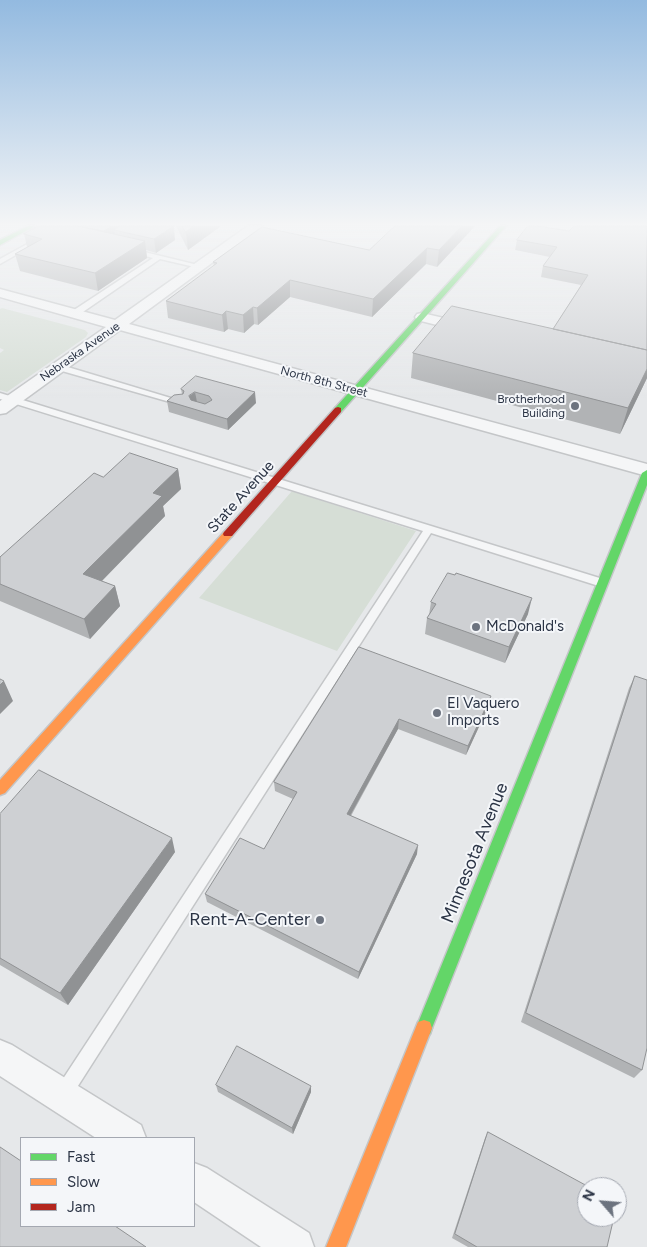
<!DOCTYPE html>
<html>
<head>
<meta charset="utf-8">
<style>
	body { margin:0 }
	#map { position:relative; width:647px; height:1247px; overflow:hidden; background:#e6e8ea; font-family:Figtree,sans-serif }
	canvas { display:block }
	.legend { position:absolute; left:20px; top:1137px; width:175px; height:90px; box-sizing:border-box; background:#f4f6f9; border:1px solid #a4a8b1; margin:0; padding:6px 9px; list-style:none; font-size:15px; color:#2b3445 }
	.legend li { display:flex; align-items:center; gap:10px; height:25px }
	.legend b { width:25px; border:1px solid #a4a8b1 }
	.north { position:absolute; left:577px; top:1177px; width:50px; height:50px; box-sizing:border-box; background:#f4f6f9; border:1px solid #a4a8b1; border-radius:50%; rotate:297deg; font-size:14px; font-weight:700; line-height:20px; text-align:center; color:#2b3445 }
	.north::after { content:''; display:block; margin:auto; width:18px; height:22px; background:#6c737f; clip-path:polygon(50% 0,100% 100%,50% 72%,0 100%) }
</style>
</head>
<body>
<div id="map">
<canvas width="647" height="1247"></canvas>
<ul class="legend">
<li><b style="height:6px;background:#63d668"></b>Fast</li>
<li><b style="height:6px;background:#ff974d"></b>Slow</li>
<li><b style="height:6px;background:#b3261e"></b>Jam</li>
</ul>
<div class="north">N</div>
</div>
<script>
const g = document.querySelector('canvas').getContext('2d');
g.lineJoin = 'round';
function paint(path, color) { g.fillStyle = color; g.fill(path, 'evenodd'); }
function stroke(path, color, width, dash) { g.strokeStyle = color; g.lineWidth = width; g.lineCap = dash ? 'butt' : 'round'; g.setLineDash(dash || []); g.stroke(path); }
function drawText(font, color, halo, rows, align = 'center') {
  g.font = font + ' Figtree,sans-serif'; g.lineWidth = 4; g.setLineDash([]); g.textBaseline = 'middle'; g.strokeStyle = halo; g.fillStyle = color; for (const [text, x, y, turn = 0] of rows) {
    g.save(); g.translate(x, y); g.rotate((+turn || 0) * Math.PI / 180); g.textAlign = isNaN(turn) ? turn : align; if (halo) g.strokeText(text, 0, 0); g.fillText(text, 0, 0); g.restore();
  }
}
paint(new Path2D(`
	M2 308 85 330 88 333 86 337 7 392 0 390V353L4 350 0 348V309Z
	M292 491 416 531 337 651 199 598Z`), '#d6ded6');
const lane = new Path2D(`
	M40 237 43 239 42 240 0 264V259Z
	M132 249 202 266 199 268 160 259 77 316H71V312L153 258 130 252 129 251Z
	M55 365H61L184 402 183 404H177L55 369Z
	M0 393 606 580 607 583 602 587 431 533 69 1100 63 1103 57 1100 54 1094 57 1088 423 531 0 399Z`);
const street = new Path2D(`
	M248 226H262L129 324 647 464V476L120 330 6 413 0 414V401L106 327 0 297V289L115 320Z
	M422 313 474 325 477 328 474 331 469 333 417 320 415 317 417 314Z
	M0 1040 12 1045 141 1125 146 1138H96L0 1076Z
	M194 1163 207 1168 309 1233 314 1247H261L194 1202Z`);
const fast = new Path2D(`
	M28 226H35L0 245V240Z
	M500 226H506L341 412H335V408Z
	M647 470V485L432 1028 430 1034 424 1036 418 1034 416 1028 642 473Z`);
const slow = new Path2D(`
	M228 531 232 532 233 534 232 536 5 793 0 795V780L224 532Z
	M424 1020 430 1022 432 1028 346 1247H326L418 1022Z`);
const jam = new Path2D(`
	M338 407 341 408V412L232 536H224L223 534 224 532 335 408Z`);
stroke(lane, '#c4c6c8', 3);
stroke(street, '#c4c6c8', 3);
stroke(fast, '#c4c6c8', 3);
stroke(slow, '#c4c6c8', 3);
stroke(jam, '#c4c6c8', 3);
paint(lane, '#f5f6f7');
paint(street, '#f5f6f7');
paint(fast, '#63d668');
paint(slow, '#ff974d');
paint(jam, '#b3261e');
paint(new Path2D(`
	M120 226 175 240 156 253 146 250 147 258 98 291 20 271 15 254 27 247 24 234Z
	M176 226H221L188 250Z
	M395 226H475L437 267 426 264 372 317 290 297 258 325 254 324 244 333 228 329 224 332 168 318 166 301 214 266 213 262 369 250Z
	M647 226V378L620 434 411 378 413 353 553 329 581 285 541 277 543 266 550 257 515 250 517 240 569 231Z
	M181 389 256 403 228 430 169 412 167 401 182 394Z
	M178 469 181 489 163 506 165 516 102 581 115 586 120 606 90 639 0 601V557L103 477Z
	M431 602 528 614 505 663 425 634 427 618 429 615Z
	M359 647 489 705 466 755 398 729 351 816 417 854 358 979 207 902 205 894 264 849 293 799 275 791 274 782Z
	M635 676 642 1070 634 1078 521 1022 629 688Z
	M0 814 175 852 68 1005 0 965Z
	M216 1085 311 1092 293 1134 218 1092Z
	M488 1132 607 1247H468L452 1238 485 1138Z`), '#b1b3b5');
paint(new Path2D(`
	M112 226H120L114 230 115 234 106 240 104 231Z
	M174 226 175 240 156 253 154 239Z
	M194 226H221L188 250 186 232Z
	M462 226H475L437 267 439 250Z
	M145 241 147 258 98 291 95 273Z
	M427 248 426 264 372 317 373 299Z
	M290 280V297L258 325 257 308Z
	M253 307 254 324 244 333 243 315Z
	M226 311 228 329 224 332 222 315Z
	M647 369V378L620 434 628 408Z
	M195 392 197 402 190 407 189 396Z
	M255 392 256 403 228 430 227 419Z
	M178 469 181 489 163 506 165 516 89 594 83 574 153 493Z
	M115 586 120 606 90 639 84 619Z
	M532 598 528 614 505 663 509 647Z
	M4 681 13 701 0 714V685Z
	M491 696 489 705 466 755 468 746Z
	M399 719 398 729 346 823 347 814Z
	M172 838 175 852 68 1005 60 993Z
	M418 845 417 854 358 979 359 972Z
	M311 1086V1092L293 1134 292 1128Z`), '#909294');
const building = new Path2D(`
	M39 226H78L145 241 95 273 15 254 42 239 24 234Z
	M79 226H112L104 231Z
	M120 226H174L154 239 114 230Z
	M182 226H194L186 232Z
	M395 226H462L439 250 427 248 373 299 290 280 257 308 253 307 243 315 226 311 222 315 166 301 217 263 213 262 262 227 369 250Z
	M528 226H538L569 231 574 226H647V350L553 329 588 275 543 266 557 247 517 240Z
	M452 306 647 350V369L628 408 413 353Z
	M196 376 255 392 227 419 167 401 174 395 183 394 184 391 181 389ZM195 392 209 396 212 400 205 404 191 400 189 396Z
	M130 453 178 469 153 493 162 496 83 574 115 586 84 619 0 584V557L94 473 103 477Z
	M448 573 455 575 456 573 532 598 509 647 427 618 436 604 431 602Z
	M359 647 491 696 468 746 399 719 347 814 418 845 359 972 205 894 240 838 264 849 297 792 274 782Z
	M635 676 647 680V1048L642 1070 526 1013Z
	M0 679 4 681 0 685Z
	M39 770 172 838 60 993 0 958V814Z
	M237 1046 311 1086 292 1128 216 1085Z
	M488 1132 589 1187H587V1217H614L607 1247H477L455 1234Z
	M0 1147 21 1161V1226H115L146 1247H0Z`);
paint(building, '#ced0d3');
stroke(building, '#909294', 1);
const sky = g.createLinearGradient(0, 0, 0, 400);
sky.addColorStop(0, '#93bae0');
sky.addColorStop(0.56, '#f4f5f6');
sky.addColorStop(1, '#f4f5f600');
g.fillStyle = sky;
g.fillRect(0, 0, 647, 400);
for (const [x, y, r, color] of [
	[575,406,5,"#6c737f"],
	[476,627,5,"#6c737f"],
	[437,713,5,"#6c737f"],
	[320,920,5,"#6c737f"]
]) { const dot = new Path2D(); dot.arc(x, y, r, 0, 2 * Math.PI); g.fillStyle = color; g.fill(dot); stroke(dot, '#f4f6f9', 2); }
drawText('12px', '#2b3445', '#f4f6f9', [
	["Nebraska Avenue",80,352,-35],
	["North 8th Street",324,382,15]
]);
drawText('12px', '#2b3445', '#f4f6f9', [
	["Brotherhood",565,399],
	["Building",565,413]
], 'right');
drawText('15px', '#2b3445', '#f4f6f9', [
	["State Avenue",241,497,-48]
]);
drawText('15px', '#2b3445', '#f4f6f9', [
	["McDonald's",486,627],
	["El Vaquero",447,704],
	["Imports",447,721]
], 'left');
drawText('18px', '#2b3445', '#f4f6f9', [
	["Minnesota Avenue",475,853,-68]
]);
drawText('18px', '#2b3445', '#f4f6f9', [
	["Rent-A-Center",310,920]
], 'right');
</script>
</body>
</html>
